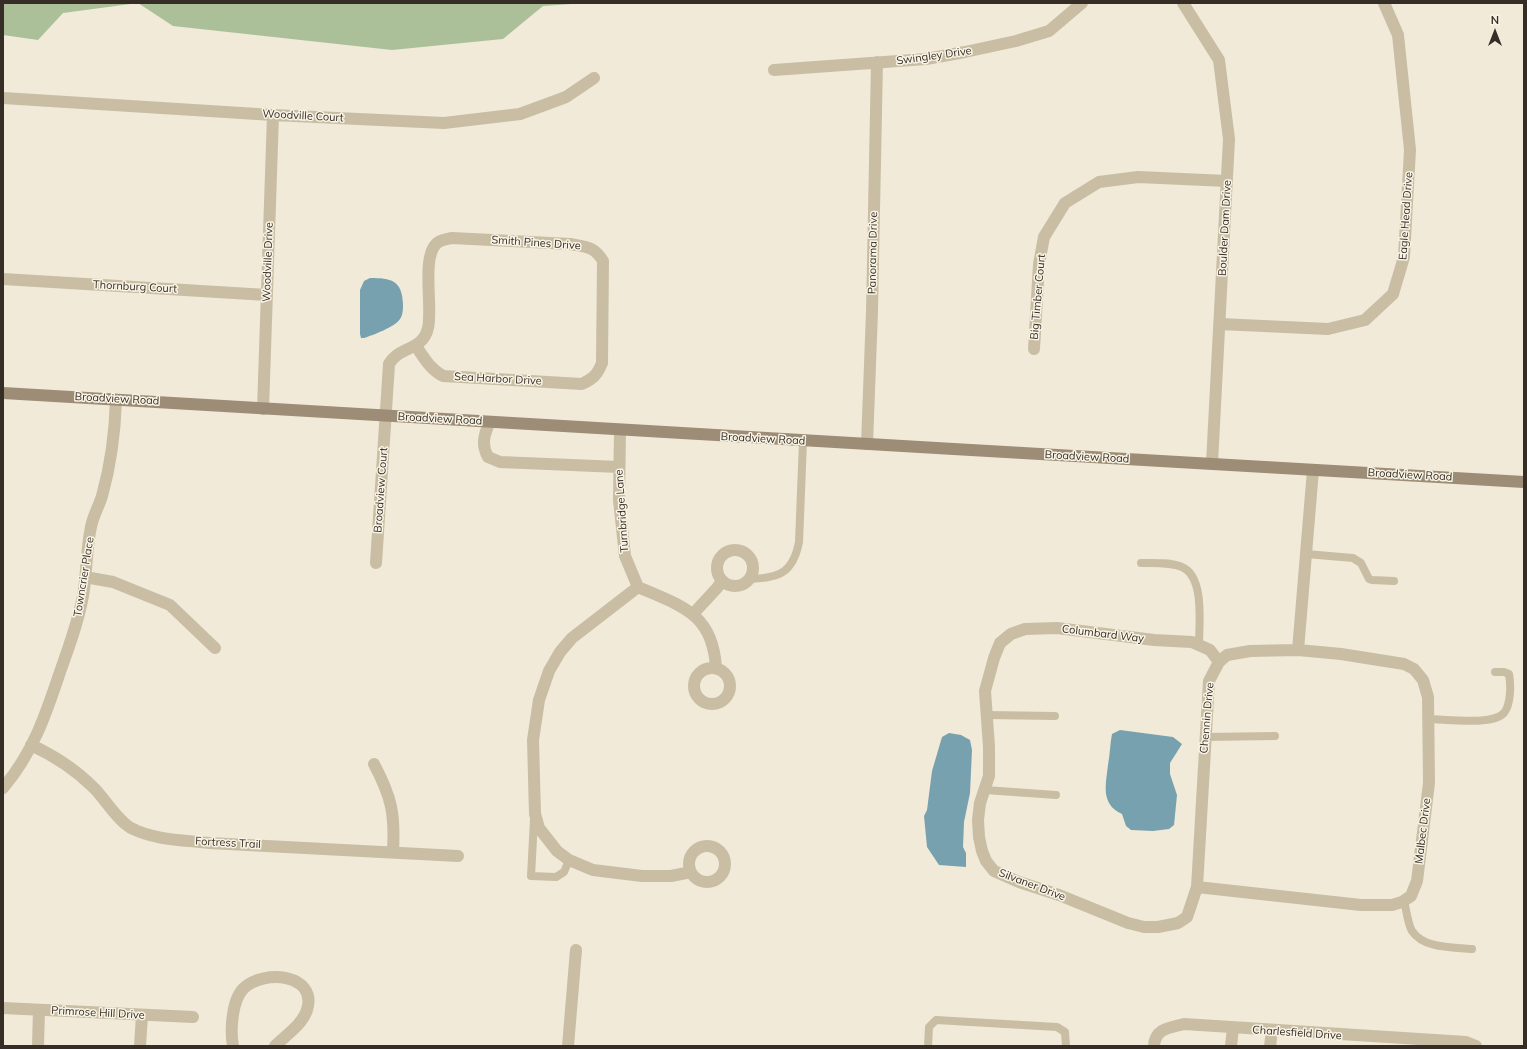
<!DOCTYPE html>
<html>
<head>
<meta charset="utf-8">
<style>
	body { margin:0 }
	#map { position:relative; width:1527px; height:1049px; overflow:hidden; background:#f1ead8; font-family:Mulish,sans-serif }
	canvas { display:block }
	.frame { position:absolute; inset:0; border:4px solid #352d26; pointer-events:none }
	.north { position:absolute; left:1475px; top:12px; width:40px; height:40px; -webkit-text-stroke:3px #f9f4e5; paint-order:stroke; rotate:0deg; font-size:11px; font-weight:700; line-height:16px; text-align:center; color:#352d26 }
	.north::after { content:''; display:block; margin:auto; width:14px; height:18px; background:#352d26; clip-path:polygon(50% 0,100% 100%,50% 72%,0 100%) }
</style>
</head>
<body>
<div id="map">
<canvas width="1527" height="1049"></canvas>
<div class="frame"></div>
<div class="north">N</div>
</div>
<script>
const g = document.querySelector('canvas').getContext('2d');
g.lineJoin = 'round';
function paint(path, color) { g.fillStyle = color; g.fill(path, 'evenodd'); }
function stroke(path, color, width, dash) { g.strokeStyle = color; g.lineWidth = width; g.lineCap = dash ? 'butt' : 'round'; g.setLineDash(dash || []); g.stroke(path); }
function drawText(font, color, halo, rows, align = 'center') {
  g.font = font + ' Mulish,sans-serif'; g.lineWidth = 3; g.setLineDash([]); g.textBaseline = 'middle'; g.strokeStyle = halo; g.fillStyle = color; for (const [text, x, y, turn = 0] of rows) {
    g.save(); g.translate(x, y); g.rotate((+turn || 0) * Math.PI / 180); g.textAlign = isNaN(turn) ? turn : align; if (halo) g.strokeText(text, 0, 0); g.fillText(text, 0, 0); g.restore();
  }
}
paint(new Path2D(`
	M3 3H586L543 6 503 39 392 50 173 26 138 3 63 13 38 40 3 35Z`), '#abc099');
paint(new Path2D(`
	M370 278C391 278 402 280 403 304 403 309 403 315 400 319 395 327 373 335 364 338H361L360 334V290L364 281Z
	M1120 730 1173 737 1182 744 1170 763V774L1177 795 1174 825 1169 829 1153 831 1131 830 1126 826 1122 814C1100 804 1106 784 1108 765 1110 754 1110 744 1112 734Z
	M949 733 961 735 970 740 972 750 970 793 964 822 963 847 966 853V867L939 865 927 847 924 816 927 810 932 771 942 737Z`), '#77a1ae');
stroke(new Path2D(`
	M1306 554 1353 558 1361 563 1369 579 1372 580 1394 581
	M1141 563C1154 563 1170 562 1182 567 1205 577 1199 624 1199 645
	M750 579C779 578 793 573 799 542L803 441
	M987 715 1055 716
	M1428 719C1445 719 1492 726 1504 713 1511 704 1511 685 1509 674L1504 672H1495
	M1205 737 1275 736
	M985 790 1056 795
	M534 820 531 876 556 877 564 872 569 860
	M1404 901C1406 908 1408 925 1412 931 1424 949 1453 947 1472 949
	M928 1046 929 1027 936 1020 1057 1027 1065 1032 1066 1046`), '#c9bda4', 8);
stroke(new Path2D(`
	M1183 3 1219 60 1229 139 1212 463
	M774 70 926 59 965 52 1016 41 1049 31 1082 3
	M3 98 273 115 444 123 520 114 566 97 594 78
	M3 279 267 295
	M1220 324 1328 329 1365 320 1393 294 1404 257 1410 150 1398 35 1384 3
	M1034 349 1039 264 1044 237 1065 203 1099 182 1138 177 1227 181
	M263 409 273 115
	M490 422C484 434 481 445 488 457L500 462 619 467
	M620 430 619 500 625 556 638 587C681 606 713 613 716 668
	M867 444 872 311 877 62
	M717 568a18 18 0 1 1 36 0a18 18 0 1 1-36 0Z
	M376 563 389 364C399 346 423 351 428 328 433 307 421 257 437 243 441 240 447 239 452 238L570 244C586 247 594 246 603 261L602 363C597 375 594 378 582 384L443 376C430 369 424 358 416 346
	M85 577 113 582 170 605 215 648
	M638 587 572 638 560 652 549 671 539 700 533 740 535 814 539 828 557 851 569 860 593 870 642 876H671L691 872
	M693 614 717 588 722 581
	M1298 650 1313 470
	M694 686a18 18 0 1 1 36 0a18 18 0 1 1-36 0Z
	M31 745C55 756 75 769 94 788 105 799 117 820 131 828 154 840 183 840 209 843L458 856
	M374 764C392 798 395 814 393 852
	M3 788C33 753 46 714 60 672 69 647 78 622 83 596 87 573 86 550 91 527 93 516 99 506 102 496 111 464 115 432 116 400
	M689 864a18 18 0 1 1 36 0a18 18 0 1 1-36 0Z
	M1197 887 1361 905H1392L1402 902 1411 896 1417 881 1429 783 1428 697 1423 680 1414 669 1404 664 1341 654 1298 650 1250 651 1227 655 1219 662 1209 681 1197 887 1187 917 1178 923 1158 927H1144L1128 923 1059 895 1019 882 994 871 986 861 982 851 979 837 978 820 980 803 989 776V747L985 691 994 658 1000 643 1011 634 1025 629 1057 628 1154 640 1192 642 1210 650 1219 662
	M3 1008 193 1017
	M38 1046 39 1010
	M140 1046 142 1015
	M233 1046C230 1030 232 999 244 988 264 969 318 974 307 1010 302 1025 286 1035 275 1046
	M568 1046 576 950
	M1154 1046C1155 1028 1170 1028 1184 1024L1466 1042 1476 1046
	M1231 1046 1233 1028
	M1270 1046 1272 1031`), '#c9bda4', 12);
stroke(new Path2D(`
	M3 393C510 425 1017 452 1524 482`), '#9d8c76', 12);
drawText('11px', '#352d26', '#f9f4e5', [
	["Swingley Drive",934,56,-8],
	["Woodville Court",303,116,3],
	["Eagle Head Drive",1406,216,-86],
	["Boulder Dam Drive",1225,228,-87],
	["Smith Pines Drive",536,243,4],
	["Panorama Drive",873,253,-89],
	["Woodville Drive",268,262,-88],
	["Thornburg Court",135,287,3],
	["Big Timber Court",1038,297,-85],
	["Sea Harbor Drive",498,379,3],
	["Broadview Road",117,399,3],
	["Broadview Road",440,419,3],
	["Broadview Road",763,439,3],
	["Broadview Road",1087,457,3],
	["Broadview Road",1410,475,3],
	["Broadview Court",381,490,-86],
	["Turnbridge Lane",622,511,-94],
	["Towncrier Place",84,577,-81],
	["Columbard Way",1103,634,7],
	["Chennin Drive",1207,718,-85],
	["Malbec Drive",1423,831,-83],
	["Fortress Trail",228,843,3],
	["Silvaner Drive",1032,885,21],
	["Primrose Hill Drive",98,1013,3],
	["Charlesfield Drive",1297,1033,4]
]);
</script>
</body>
</html>
